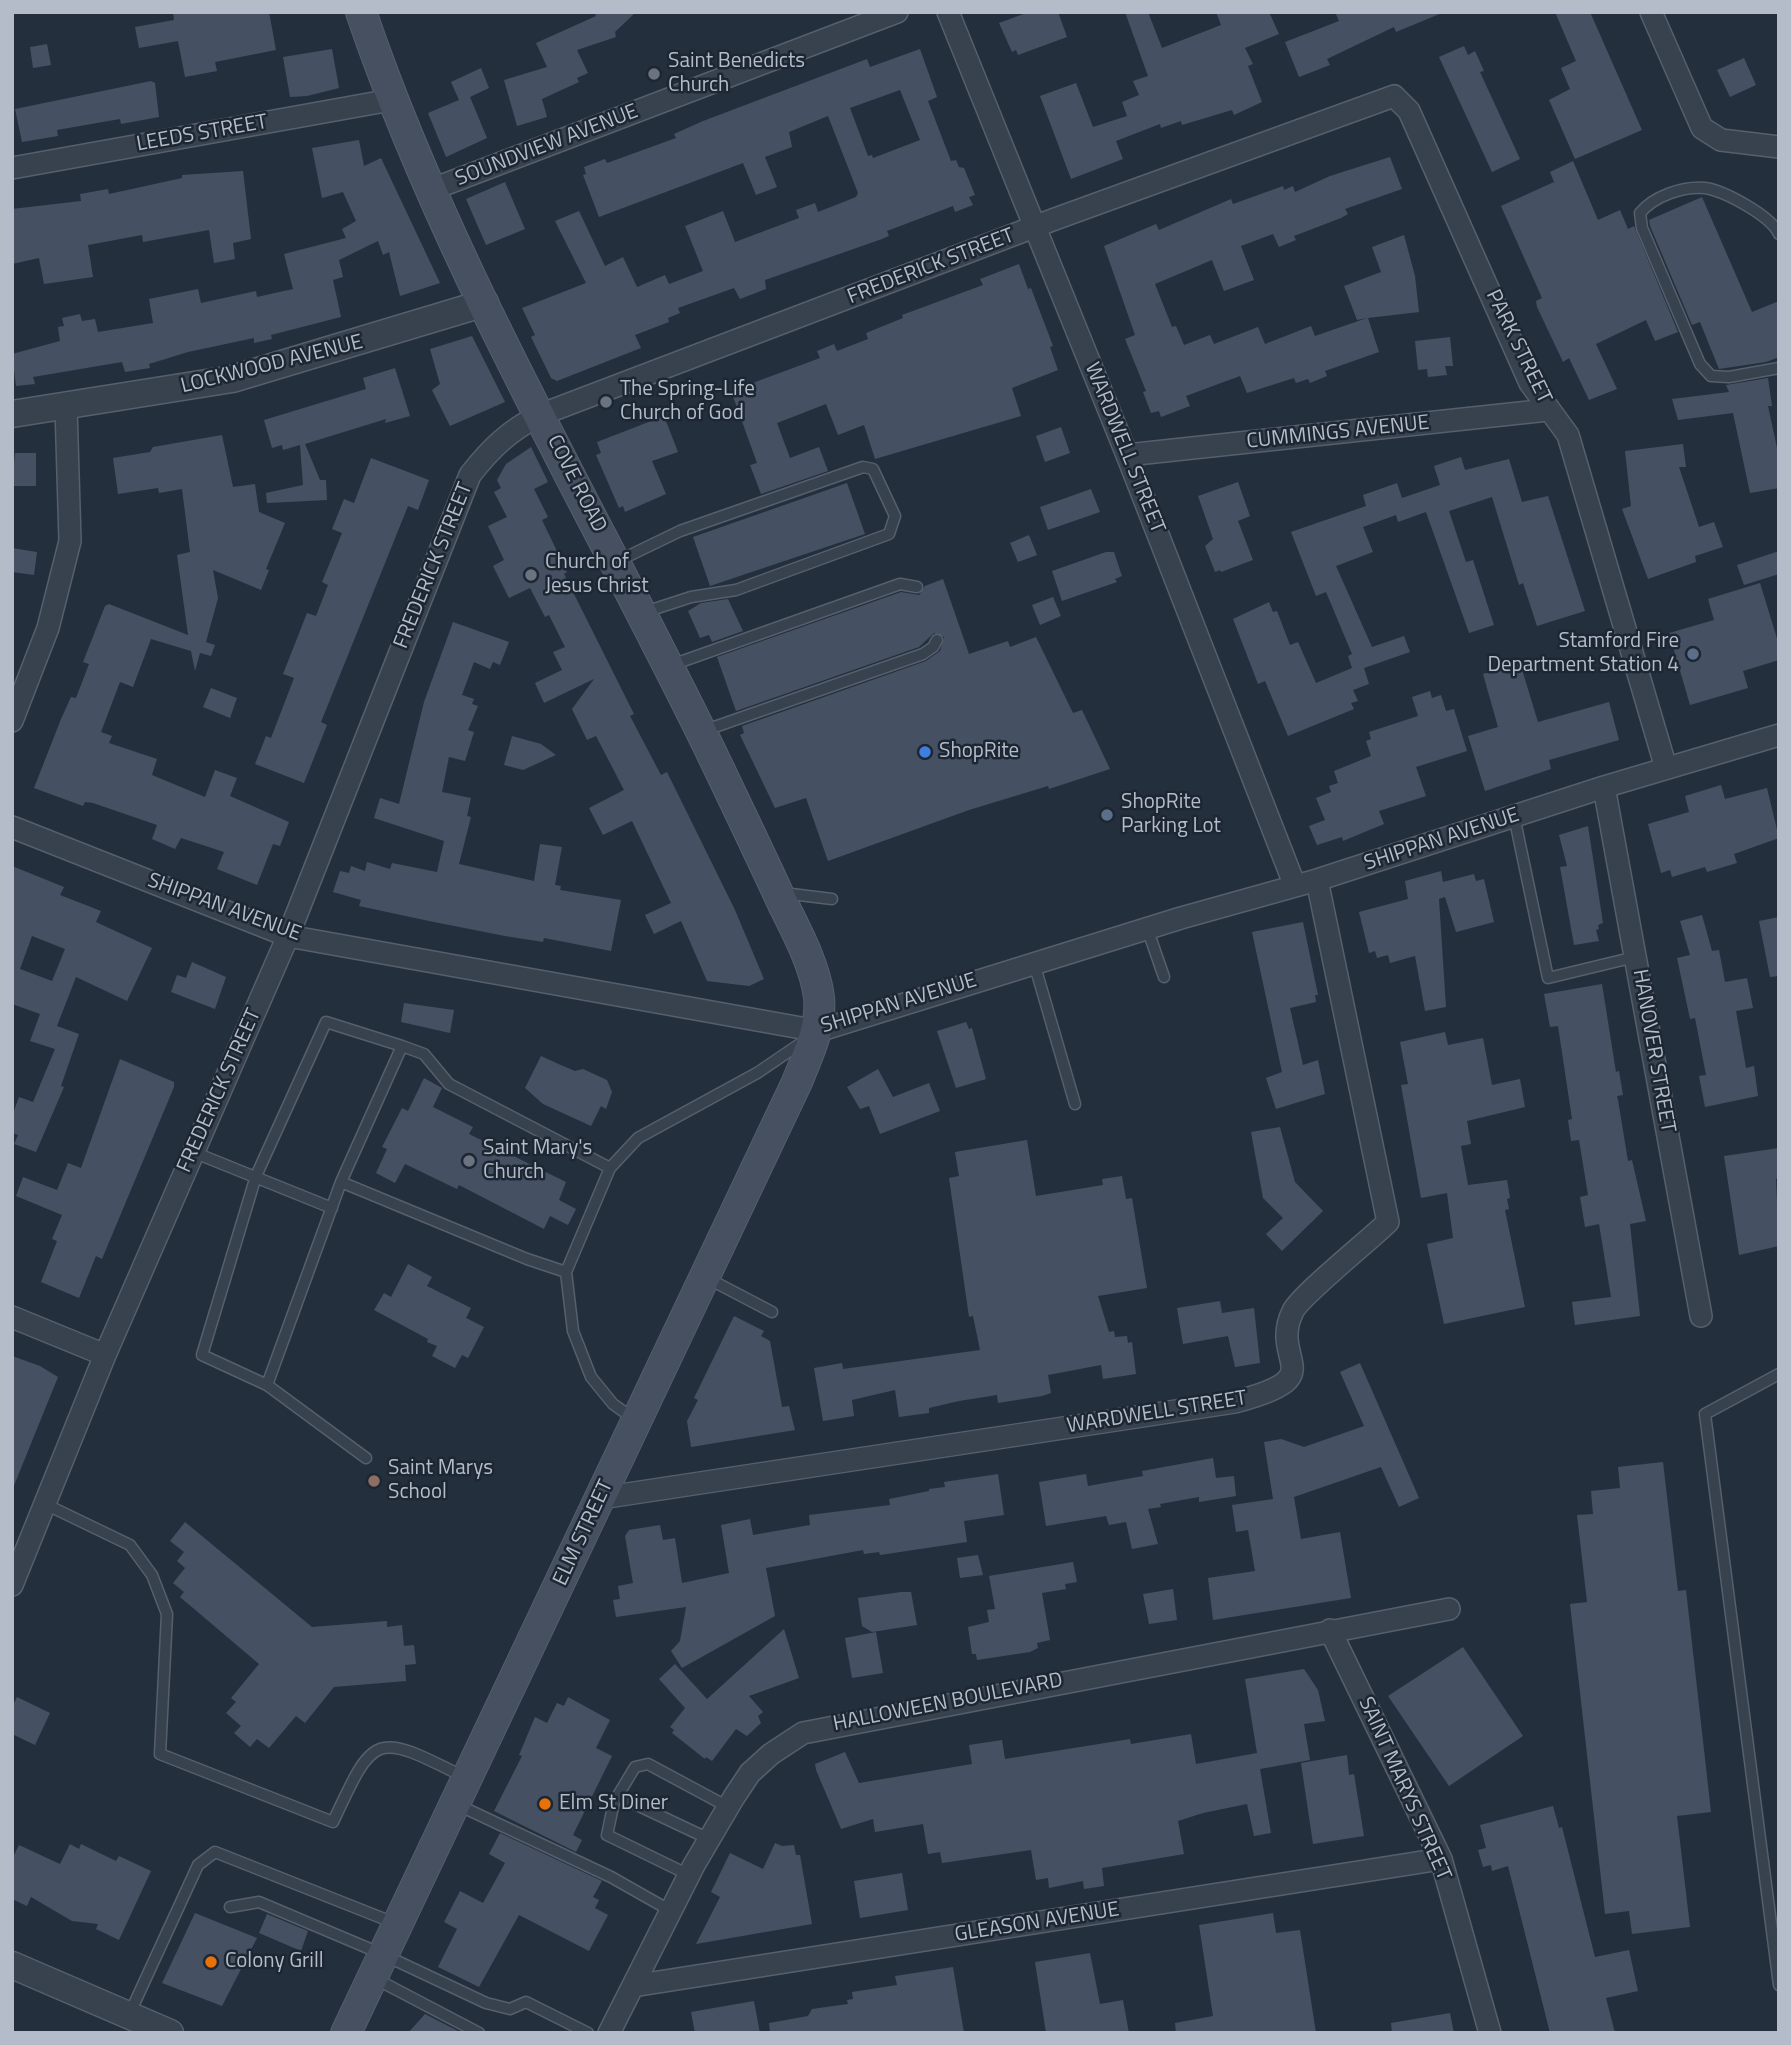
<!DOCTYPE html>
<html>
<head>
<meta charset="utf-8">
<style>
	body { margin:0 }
	#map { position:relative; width:1791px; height:2045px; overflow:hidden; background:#242f3e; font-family:"Titillium Web",sans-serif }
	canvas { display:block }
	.frame { position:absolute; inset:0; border:14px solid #b4bcc9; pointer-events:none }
</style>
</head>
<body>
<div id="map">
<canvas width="1791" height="2045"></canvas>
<div class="frame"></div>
</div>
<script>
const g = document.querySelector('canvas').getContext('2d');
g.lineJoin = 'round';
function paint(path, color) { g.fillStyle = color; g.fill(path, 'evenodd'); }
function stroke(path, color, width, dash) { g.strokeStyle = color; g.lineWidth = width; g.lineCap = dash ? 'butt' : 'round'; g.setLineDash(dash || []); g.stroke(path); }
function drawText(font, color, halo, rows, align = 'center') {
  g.font = font + ' "Titillium Web",sans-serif'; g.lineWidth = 5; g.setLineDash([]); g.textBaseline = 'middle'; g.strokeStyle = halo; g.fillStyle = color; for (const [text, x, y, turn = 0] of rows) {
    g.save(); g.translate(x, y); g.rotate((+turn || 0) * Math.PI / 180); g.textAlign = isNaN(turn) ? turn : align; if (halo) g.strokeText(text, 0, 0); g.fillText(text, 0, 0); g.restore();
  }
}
paint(new Path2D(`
	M173 12H269L276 50 215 62 217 71 185 77 178 41 139 48 135 27 174 20Z
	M594 12H636L615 32 616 37 577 50 588 73 577 78 579 82 542 99 547 117 517 126 504 80 547 67 536 43 596 16Z
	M1029 12H1058L1067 37 1018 55 1016 50 1012 52 999 23Z
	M1125 12H1148L1162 48 1221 25 1216 12H1269L1279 34 1245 48 1253 64 1248 66 1262 102 1234 115 1232 110 1182 125 1181 121 1161 128 1160 124 1116 141 1123 159 1071 179 1040 96 1076 83 1093 127 1127 116 1122 102 1139 95 1133 81 1148 76Z
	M1335 12H1442V13L1396 32 1394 27 1327 59 1330 65 1299 77 1285 42 1339 21Z
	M1555 12H1590L1642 130 1575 159 1549 100 1570 89 1561 68 1576 61Z
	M47 44 51 65 33 68 30 47Z
	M1464 46 1468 55 1475 51 1484 71 1480 72 1520 159 1492 172 1439 57Z
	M332 49 339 88 307 96 290 97 283 57Z
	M920 49 937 97 928 101 951 161 956 160 959 167 964 168 975 195 969 197 973 205 955 212 953 206 887 231 889 236 882 239 765 280 766 289 740 299 734 288 678 308 680 313 668 318 669 322 635 335 641 348 557 381 551 378 531 337 535 335 522 308 586 283 555 221 579 211 605 266 623 257 637 287 665 275 669 284 703 271 685 226 723 211 735 242 799 218 796 210 815 203 818 212 856 197 858 193 828 116 789 132 792 147 765 157 777 187 756 195 743 163 599 217 583 175 586 174 584 167 605 159 607 163 676 138 674 134 703 121 867 59 870 67ZM900 90 920 140 873 158 872 155 868 156 850 108Z
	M1744 58 1756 85 1730 97 1717 70Z
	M481 68 489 88 470 97 487 138 446 157 428 113 459 100 451 82Z
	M151 81 155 83 159 117 121 124 120 119 57 130 58 136 22 142 15 109Z
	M359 140 364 166 381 158 440 283 400 296 389 252 383 255 378 241 339 260 343 277 333 280 341 317 271 335 272 339 254 343V338L188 352 149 364 150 368 125 372 122 362 33 377 35 384 16 386 12 354 60 341 58 327 64 326 62 318 80 314 82 321 95 319 98 332 153 323 149 299 198 289 201 303 256 291 257 297 293 289 284 254 346 238 342 229 356 221 343 192 322 198 312 148Z
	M1390 157 1402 189 1345 209 1348 214 1341 218 1294 236 1296 240 1279 247 1273 234 1241 246 1254 280 1224 291 1212 260 1155 284 1172 327 1176 326 1184 345 1210 335 1214 344 1258 327 1265 344 1311 326 1315 336 1367 318 1357 320 1344 286 1381 272 1372 247 1404 235 1415 276 1419 312 1368 318 1379 352 1325 371 1327 376 1310 383 1308 379 1296 383 1294 378 1247 393 1240 376 1186 396 1190 406 1161 417 1159 411 1151 413 1143 392 1146 391 1125 339 1135 335 1104 246 1156 224 1159 230 1231 199 1233 204 1283 186 1284 190 1293 186 1295 192 1330 176Z
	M1573 161 1598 220 1620 210 1628 229 1634 226 1678 332 1655 341 1646 320 1596 344 1617 389 1589 400 1569 358 1563 362 1537 307 1536 301 1542 298 1501 206 1554 182 1550 172Z
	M243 171 251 239 233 243 235 259 214 263 209 230 143 242 142 235 88 245 93 277 44 284 39 258 12 264V209L81 201 80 194 108 189 109 194 182 178V175Z
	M505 182 525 229 486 245 466 199Z
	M1702 197 1752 312 1779 301V357L1766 362 1719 369 1700 322 1692 325 1650 226 1649 220Z
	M1019 264 1028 289 1031 288 1053 346 1050 347 1058 370 1012 388 1021 416 875 459 864 425 838 435 826 404 777 423 790 458 819 447 828 471 761 494 750 465 757 463 731 391 820 358 817 351 834 344 837 351 868 339 866 333 903 318 902 315 983 285 980 279Z
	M472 336 505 402 450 426 432 390 440 384 430 349Z
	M1450 337 1453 366H1445L1447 375 1428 377 1427 369 1418 370 1415 341Z
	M395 368 410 416 385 423 386 419 305 444 320 480H326L327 500 267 503 266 493 303 485 300 445 283 450 282 445 272 448 264 420 366 389 363 378Z
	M1768 378 1772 406H1768L1779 457V488L1750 493 1733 413 1678 420 1672 399 1729 392 1726 385Z
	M664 416 678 452 652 461 666 494 625 512 623 506 619 508 596 455 601 453 597 442Z
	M1061 427 1070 453 1045 462 1036 436Z
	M222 435 233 487 255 484 259 512 285 523 266 569 269 570 261 590 213 570 218 598 206 642 215 645 211 656 200 653 195 671 191 651 151 639 133 687 120 682 101 732 112 736 109 743 157 759 152 775 205 797 215 770 237 778 230 796 289 822 280 846 273 844 257 885 217 869 224 852 181 838 175 849 152 839 157 825 93 803 85 802 83 806 34 788 61 719 71 697 76 698 89 664 83 662 105 606 109 604 188 635 177 555 190 552 182 489 159 493 158 488 118 494 113 458 150 452 153 447Z
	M1683 444 1686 467H1679L1699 527 1714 522 1723 547 1695 556 1696 562 1648 579 1622 509 1631 506 1625 451Z
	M531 447 548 482 534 489 548 517 542 520 567 572 564 574 634 714 630 716 661 775 667 772 735 910 764 979 749 986 707 981 681 921 654 934 645 915 671 903 632 821 603 835 589 808 624 790 596 736 587 740 572 709 594 679 544 703 535 683 562 670 553 652 565 647 549 615 545 617 530 588 509 598 493 566 504 560 488 526 507 517 494 492 501 488 497 480 506 464Z
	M15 453H36V486H12Z
	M1461 457 1465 470 1509 459 1522 502 1548 496 1585 611 1537 626 1523 583 1519 585 1492 497 1449 511 1466 562 1473 560 1494 625 1469 633 1426 512 1398 522 1396 515 1363 527 1373 552 1336 566 1372 647 1404 636 1410 652 1364 668 1369 684 1353 690 1358 701 1351 703 1354 709 1288 736 1265 681 1258 684 1233 619 1269 602 1273 612 1277 611 1290 645 1298 642 1316 683 1352 668 1348 656 1352 654 1326 592 1316 596 1291 532 1366 506 1363 495 1397 483 1402 498 1440 485 1434 466Z
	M371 458 429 480 418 510 408 506 321 722 327 725 304 783 255 764 266 736 271 738 294 678 283 674 307 613 316 616 328 585 322 582 342 533 332 529 344 499 354 503Z
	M1238 482 1250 516 1238 521 1253 560 1221 572 1220 570 1215 572 1205 546 1213 539 1198 496Z
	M847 483 865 534 710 586 693 537Z
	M1091 489 1100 512 1048 530 1040 507Z
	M1029 535 1037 555 1018 562 1010 543Z
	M12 548 37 552 34 575 12 572Z
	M1779 551V574L1744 585 1737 565Z
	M1106 552H1114L1122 576 1115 579 1117 582 1062 601 1052 571Z
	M943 579 969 654 1008 641 1010 647 1036 637 1073 713 1082 710 1110 769 1049 789 1048 786 969 810 828 861 806 798 775 808 740 735 744 733 742 726 926 661 940 651 944 637 934 633 919 647 736 711 717 657 901 592 919 595 925 586Z
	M1760 583 1779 645V660L1743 671 1748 688 1690 705 1669 633 1714 620 1708 599Z
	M1053 597 1061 616 1040 625 1032 605Z
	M728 599 743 631 712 642 709 635 700 638 688 611 701 603Z
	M453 622 509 642 500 665 493 662 490 669 474 662 462 695 474 699 472 704 478 706 468 730 474 732 465 761 449 757 442 792 471 798 467 816 471 817 459 864 534 881 540 844 562 847 555 885 561 886 560 890 621 900 611 951 544 938 543 942 505 936 429 921 359 906 361 900 333 892 340 871 349 873 351 866 365 871 367 862 390 869 392 863 437 872 444 841 374 818 380 798 399 804 424 702Z
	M1520 663 1538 722 1609 702 1619 740 1549 760 1551 769 1485 791 1468 736 1498 727 1483 674Z
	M211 688 237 698 230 718 203 707Z
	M1430 691 1432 698 1441 695 1446 711 1454 709 1467 751 1416 767 1426 796 1379 811 1384 824 1343 841 1342 837 1317 845 1309 826 1325 820 1316 798 1331 792 1329 786 1338 783 1334 771 1371 756 1366 741 1371 739 1369 732 1418 716 1412 697Z
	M512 736 541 744 556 755 523 770 504 765Z
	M1721 785 1725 799 1767 788 1779 838 1734 854 1737 863 1707 872 1705 867 1672 877 1670 870 1661 873 1648 824 1689 812 1685 796Z
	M1588 826 1603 923 1598 925 1599 929 1596 930 1599 941 1574 945 1560 867 1567 866 1559 835Z
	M12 866 64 887 60 895 101 911 96 922 152 948 127 1001 76 977 57 1026 79 1034 61 1086 64 1087 36 1152 14 1144 18 1135 12 1133V1116L19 1097 33 1102 55 1049 30 1041 40 1014 12 1004ZM32 936 65 949 52 981 20 969Z
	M1441 871 1443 882 1474 874 1476 881 1484 879 1494 922 1456 932 1445 897 1439 899 1446 1007 1425 1011 1415 956 1390 963 1388 955 1377 958 1375 951 1369 953 1359 912 1408 899 1405 881Z
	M1702 915 1712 951 1719 950 1725 982 1747 978 1753 1008 1736 1011 1746 1068 1754 1066 1758 1096 1705 1107 1699 1076 1706 1075 1695 1018 1690 1019 1677 958 1690 955 1680 921Z
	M1779 917V976L1770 977 1759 921Z
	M1303 922 1318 995H1315L1316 1002 1290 1008 1303 1065 1318 1060 1325 1094 1276 1109 1266 1078 1282 1072 1252 932Z
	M192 962 226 977 215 1009 171 992 177 975 186 978Z
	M1602 984 1616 1072 1619 1071 1623 1095 1617 1096 1618 1100 1628 1161 1632 1160 1646 1221 1630 1224 1640 1316 1575 1325 1572 1302 1611 1297 1599 1224 1585 1227 1580 1197 1588 1195 1579 1140 1571 1141 1568 1120 1572 1119 1558 1026 1550 1027 1544 994Z
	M404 1003 454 1010 450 1033 401 1022Z
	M966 1022 969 1029 972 1028 986 1079 956 1088 937 1031Z
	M1445 1032 1448 1045 1483 1038 1492 1085 1520 1079 1525 1107 1467 1121 1471 1144 1461 1146 1468 1185 1507 1180 1510 1198 1507 1199 1509 1209 1505 1210 1525 1307 1444 1324 1427 1244 1453 1238 1447 1193 1421 1198 1401 1085 1408 1084 1400 1042Z
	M541 1056 563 1066 575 1071 583 1069 607 1080 612 1092 606 1109 601 1106 591 1126 543 1104 525 1088Z
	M120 1059 174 1082V1087L102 1259 96 1256 79 1298 41 1282 57 1241 52 1239 62 1215 16 1196 23 1177 57 1190 68 1163 81 1168Z
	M878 1069 893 1097 929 1083 940 1111 880 1134 869 1106 860 1109 847 1087Z
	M424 1078 442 1088 433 1107 473 1127 469 1134 566 1182 559 1200 576 1209 568 1225 550 1216 544 1229 459 1185 457 1189 405 1164 395 1183 376 1173 387 1149 382 1147 402 1108 408 1111Z
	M1280 1127 1295 1182 1323 1211 1282 1251 1266 1234 1283 1218 1263 1198 1251 1132Z
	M1027 1140 1036 1196 1103 1185 1102 1179 1122 1176 1126 1199 1132 1198 1147 1288 1098 1296 1109 1332 1114 1331 1115 1337 1127 1336 1128 1343 1132 1342 1136 1374 1103 1379 1101 1365 1048 1375 1051 1393 1042 1396 998 1403 997 1395 959 1401 929 1408V1413L899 1417 895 1390 852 1400 854 1416 823 1421 814 1368 842 1363 843 1369 980 1350 973 1316 969 1317 949 1178 959 1176 955 1152Z
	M1779 1148V1178L1776 1179 1779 1246 1739 1255 1724 1156Z
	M408 1264 432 1277 427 1286 471 1308 466 1318 484 1327 468 1358 462 1355 455 1368 432 1356 437 1346 427 1342 428 1339 374 1310 384 1293 391 1297Z
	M1220 1301 1222 1313 1254 1308 1260 1363 1235 1367 1228 1336 1183 1344 1177 1308Z
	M734 1316 764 1331 761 1336 770 1341 782 1407 789 1406 795 1430 691 1447 687 1421 698 1400 694 1398Z
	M12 1356 40 1366 58 1377 13 1488Z
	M1360 1363 1419 1498 1399 1507 1381 1467 1294 1497 1301 1539 1340 1532 1351 1598 1213 1620 1208 1578 1255 1571 1248 1530 1236 1532 1232 1505 1273 1499 1264 1442 1281 1439 1304 1447 1364 1426 1340 1372Z
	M1213 1458 1216 1478 1234 1476 1236 1496 1199 1502V1497L1160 1504 1161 1507 1148 1509 1158 1544 1132 1549 1126 1522 1109 1525 1106 1516 1046 1526 1039 1482 1086 1474 1088 1486 1143 1476 1142 1471Z
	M1663 1462 1678 1591 1686 1590 1711 1812 1677 1816 1690 1927 1632 1934 1629 1911 1605 1914 1570 1604 1587 1602 1577 1515 1593 1514 1591 1491 1620 1488 1618 1467Z
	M998 1474 1004 1515 964 1521 967 1542 880 1555 879 1552 864 1554 863 1550 766 1568 775 1616 682 1668 671 1651 680 1641 686 1607 616 1617 613 1600 620 1599 618 1586 633 1583 625 1536 629 1530 660 1525 663 1540 675 1538 682 1583 729 1573 721 1525 750 1519 753 1535 810 1525 809 1515 890 1505 889 1499 929 1491V1489L945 1487 944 1482Z
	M185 1522 312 1627 387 1621V1627L402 1625 404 1646 414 1645 416 1664 405 1665 406 1681 334 1687 305 1723 296 1716 269 1748 257 1739 250 1747 234 1733 241 1726 226 1713 236 1702 231 1698 259 1664 180 1597 184 1592 173 1583 185 1568 177 1561 184 1552 170 1541Z
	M978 1555 983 1575 960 1578 957 1558Z
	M1073 1562 1077 1582 1065 1584 1066 1589 1042 1593 1050 1640 1037 1643 1038 1648 1030 1652 977 1660 976 1654H972L968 1627 989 1622 987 1610 995 1609 989 1576Z
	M1173 1589 1177 1620 1149 1624 1143 1594Z
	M901 1592H911L917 1625 872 1632 862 1626 858 1598Z
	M784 1629 799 1678 749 1696 763 1712 758 1716 761 1723 747 1736 736 1729 712 1761 706 1757 705 1759 672 1733 674 1730 670 1727 685 1708 659 1679 675 1664 707 1699Z
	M876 1632 883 1673 852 1678 845 1638Z
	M1463 1647 1523 1736 1449 1786 1388 1696Z
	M1304 1669 1318 1690 1325 1721 1304 1724 1310 1760 1260 1769 1271 1833 1254 1836 1247 1804 1203 1813 1178 1821 1184 1854 1102 1868 1104 1886 1084 1889 1083 1881 1049 1888 1048 1878 1036 1880 1031 1850 942 1863 940 1852 928 1854 923 1824 875 1832 873 1819 841 1829 816 1770 815 1764 845 1752 859 1783 972 1764 969 1745 1002 1740 1005 1759 1130 1739 1131 1744 1191 1734 1196 1764 1257 1753 1245 1679Z
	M17 1697 50 1713 35 1745 12 1734V1707Z
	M568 1697 610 1720 596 1748 612 1756 573 1835 582 1840 576 1852 494 1811 522 1756 519 1755 535 1717 547 1723 557 1703 564 1706Z
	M1347 1755 1349 1775 1354 1774 1364 1836 1313 1844 1301 1763Z
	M1553 1806 1559 1828 1562 1827 1595 1957 1629 1950 1638 1991 1606 1998 1615 2033H1550L1508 1866 1492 1871 1491 1865 1483 1867 1478 1850 1486 1848 1480 1825Z
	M500 1833 602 1881 593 1897 599 1900 595 1908 608 1915 589 1951 519 1915 479 1987 438 1967 457 1929 444 1922 460 1891 483 1903 505 1863 489 1854Z
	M775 1843 782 1846 794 1845 796 1855H800L812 1924 696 1944 720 1897 711 1892 730 1853 763 1869Z
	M70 1844 79 1849 81 1844 116 1861 119 1856 151 1871 119 1940 96 1929 98 1924 72 1921 31 1897 27 1906 12 1899V1859L19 1845 60 1864Z
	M902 1873 908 1910 860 1918 854 1881Z
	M195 1913 257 1938 222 2006 162 1983Z
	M1273 1913 1276 1933 1300 1930 1316 2033H1176L1175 2023 1213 2016 1199 1925Z
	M267 1914 308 1931 301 1951 259 1933Z
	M1090 1953 1100 2004 1123 2000 1129 2033H1046L1035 1962Z
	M953 1967 964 2033H770L769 2023 808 2016 812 2009 848 2004 847 2000 853 1999 852 1992 897 1985 895 1976Z
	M754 2001 760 2033H695L691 2012Z
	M1450 2013 1454 2033H1392L1391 2023Z
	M425 2014 462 2033H408Z`), '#455162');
const service = new Path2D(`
	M1779 234C1771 216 1725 191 1705 188 1683 186 1654 196 1640 213L1642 228 1700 364 1711 376 1729 377 1779 368
	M616 562 680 531 863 467 873 469 895 516 889 534 736 590 691 597 642 613
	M669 666 900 584 917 587
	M703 731 923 654 933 647 937 640
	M1514 816 1548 978 1635 957
	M783 893 832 899
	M1147 928 1164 977
	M1034 963 1075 1104
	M402 1046 424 1054 449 1084 610 1168
	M193 1152 332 1208
	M707 1278 772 1312
	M1779 1374 1705 1414 1779 1985
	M267 1385 202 1355 256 1176 326 1022 402 1046 341 1182
	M634 1419 613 1404 591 1377 573 1331 566 1272 610 1168 638 1138 757 1073 807 1039
	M366 1458 267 1385 341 1182 527 1259 566 1272
	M47 1505 130 1545 152 1575 167 1614 160 1754 333 1822C375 1731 375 1732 466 1778
	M618 1796 709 1839
	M456 1804 611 1877 671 1911
	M689 1875 607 1835 614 1802 635 1767 648 1764 728 1807
	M230 1907 259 1902 382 1954 486 2003 510 2009 526 2002 588 2033
	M376 1979 479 2033
	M129 2015 198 1865 215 1852 397 1924`);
const minor = new Path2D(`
	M948 12 1127 455 1295 886
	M1651 12 1702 128 1721 140 1779 147
	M12 168 391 100
	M433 189 897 12
	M1127 455 1548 410
	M12 721 48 628 70 541 66 407
	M1604 787 1701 1316
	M12 827 288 936 818 1031 1181 918 1317 880 1604 787 1779 735
	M12 1317 105 1355
	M601 1498 1235 1402C1335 1376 1268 1362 1293 1311 1301 1295 1371 1239 1388 1222L1317 880
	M12 1585 105 1355 288 936 470 475C491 448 510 430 540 415L1055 219 1394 96 1409 111 1530 383 1568 435 1666 768
	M1330 1630 1441 1859 1490 2033
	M633 1986 1441 1859
	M609 2033 694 1865 734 1797 750 1773 771 1754 803 1733 1449 1609`);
const tertiary = new Path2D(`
	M12 414 232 379 485 303
	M12 1965 170 2033`);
const secondary = new Path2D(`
	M346 2033 797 1082C808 1054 822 1028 819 997 815 966 797 932 783 904 760 854 736 804 712 754 594 511 448 268 361 12`);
stroke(service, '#565f6c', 13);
stroke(minor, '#565f6c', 24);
stroke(tertiary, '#565f6c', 29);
stroke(secondary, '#565f6c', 32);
stroke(service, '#38414e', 10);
stroke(minor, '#38414e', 21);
stroke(tertiary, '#38414e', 26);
stroke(secondary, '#465061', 30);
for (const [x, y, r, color] of [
	[654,74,7,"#6b7280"],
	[606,402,7,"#6b7280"],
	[531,575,7,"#6b7280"],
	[1693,654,7,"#5c6f8a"],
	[925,752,7,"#3f7fe0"],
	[1107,815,7,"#5c6f8a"],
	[469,1161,7,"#6b7280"],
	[374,1481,7,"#8d6e63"],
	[545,1804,7,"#e8710a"],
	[211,1962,7,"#e8710a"]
]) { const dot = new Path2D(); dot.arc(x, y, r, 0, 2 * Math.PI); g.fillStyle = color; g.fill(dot); stroke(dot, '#1d2633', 2.5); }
drawText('21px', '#b4bcc9', '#1d2633', [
	["Saint Benedicts",668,62],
	["Church",668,86],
	["The Spring-Life",620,390],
	["Church of God",620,414],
	["Church of",545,563],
	["Jesus Christ",545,587],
	["Stamford Fire",1679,642,"right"],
	["Department Station 4",1679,666,"right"],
	["ShopRite",939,752],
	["ShopRite",1121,803],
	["Parking Lot",1121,827],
	["Saint Mary's",483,1149],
	["Church",483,1173],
	["Saint Marys",388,1469],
	["School",388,1493],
	["Elm St Diner",559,1804],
	["Colony Grill",225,1962]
], 'left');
drawText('21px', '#b4bcc9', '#1d2633', [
	["LEEDS STREET",202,134,-10],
	["SOUNDVIEW AVENUE",547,146,-21],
	["FREDERICK STREET",931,267,-21],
	["PARK STREET",1518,347,64],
	["LOCKWOOD AVENUE",272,365,-14],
	["CUMMINGS AVENUE",1338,433,-6],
	["WARDWELL STREET",1124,448,68],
	["COVE ROAD",576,484,63],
	["FREDERICK STREET",434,566,-68],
	["SHIPPAN AVENUE",1442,840,-18],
	["SHIPPAN AVENUE",224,908,20],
	["SHIPPAN AVENUE",899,1004,-17],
	["HANOVER STREET",1653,1051,80],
	["FREDERICK STREET",220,1091,-66],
	["WARDWELL STREET",1157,1413,-9],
	["ELM STREET",584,1533,-65],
	["HALLOWEEN BOULEVARD",948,1703,-11],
	["SAINT MARYS STREET",1404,1789,66],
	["GLEASON AVENUE",1037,1923,-9]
]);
</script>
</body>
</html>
